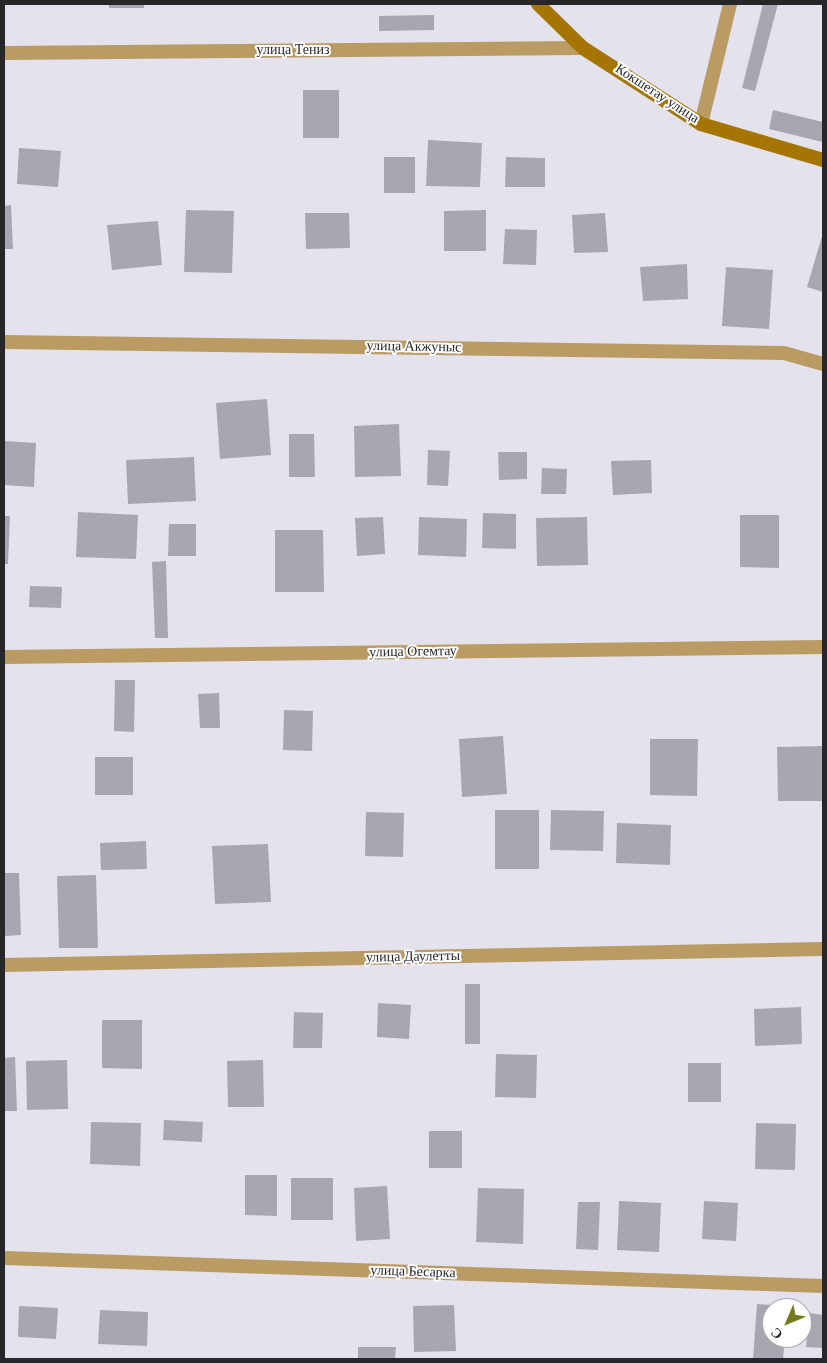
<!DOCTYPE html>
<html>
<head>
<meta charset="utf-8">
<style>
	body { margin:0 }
	#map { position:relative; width:827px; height:1363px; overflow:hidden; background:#e4e2ed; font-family:"Times New Roman",serif }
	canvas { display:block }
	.frame { position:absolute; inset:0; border:5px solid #27262a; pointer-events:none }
	.north { position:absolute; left:762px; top:1298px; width:50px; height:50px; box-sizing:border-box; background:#fff; border:1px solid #a9a8aa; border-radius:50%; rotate:225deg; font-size:14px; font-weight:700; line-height:20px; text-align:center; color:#27262a }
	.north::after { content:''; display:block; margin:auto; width:18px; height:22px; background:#777921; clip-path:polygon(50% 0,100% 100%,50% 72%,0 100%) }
</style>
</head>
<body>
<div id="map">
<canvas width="827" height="1363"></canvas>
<div class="frame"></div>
<div class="north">С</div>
</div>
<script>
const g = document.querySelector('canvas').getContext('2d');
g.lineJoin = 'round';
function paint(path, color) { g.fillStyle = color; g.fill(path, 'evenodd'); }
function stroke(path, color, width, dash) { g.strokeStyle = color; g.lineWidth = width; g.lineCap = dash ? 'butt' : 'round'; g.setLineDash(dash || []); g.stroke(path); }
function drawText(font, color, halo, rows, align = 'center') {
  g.font = font + ' "Times New Roman",serif'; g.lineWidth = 4; g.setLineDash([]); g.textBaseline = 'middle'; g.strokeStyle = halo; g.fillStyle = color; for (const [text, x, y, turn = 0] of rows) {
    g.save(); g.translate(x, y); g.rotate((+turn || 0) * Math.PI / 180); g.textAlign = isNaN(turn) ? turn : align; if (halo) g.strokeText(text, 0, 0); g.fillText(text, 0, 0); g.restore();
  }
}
paint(new Path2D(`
	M109 4H144V8H109Z
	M763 4H778L755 91 742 88Z
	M434 15V30L379 31V16Z
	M303 90H339V138H303Z
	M773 110 823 122V142L769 129Z
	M428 140 482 143 480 187 426 186Z
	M19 148 61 151 58 187 17 184Z
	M384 157H415V193H384Z
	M506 157 545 158V187H505Z
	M11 205 13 249H4V206Z
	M186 210 234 211 232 273 184 272Z
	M486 210V251H444V211Z
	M305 213H349L350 248 306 249Z
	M605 213 608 252 574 253 572 215Z
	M158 221 162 265 112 270 107 225Z
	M505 229 537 230 536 265 503 264Z
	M823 233V292L807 287Z
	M687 264 688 299 643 301 640 267Z
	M726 267 773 270 769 329 722 326Z
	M267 399 271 455 220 459 216 403Z
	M399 424 401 476 355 477 354 426Z
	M289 434H314L315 477H289Z
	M4 441 36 443 34 487 4 485Z
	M428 450 450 451 448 486 427 485Z
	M498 452H527V479L499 480Z
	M194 457 196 501 128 504 126 460Z
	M651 460 652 493 613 495 611 461Z
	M542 468 567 469 566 494H541Z
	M78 512 138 515 136 559 76 557Z
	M483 513 516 514V549L482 548Z
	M740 515H779V568L740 567Z
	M4 516H10L8 564H4Z
	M383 517 385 554 357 556 355 518Z
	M419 517 467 519 466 557 418 555Z
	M587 517 588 565 537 566 536 518Z
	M169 524H196V556H168Z
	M275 530H323L324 592H275Z
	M166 561 168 638H155L152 562Z
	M30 586 62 587 61 608 29 607Z
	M115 680H135L134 732 114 731Z
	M219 693 220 728H200L198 694Z
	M284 710 313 711 312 751 283 750Z
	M503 736 507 794 462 797 459 739Z
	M650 739H698L697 796 650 795Z
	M823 746V801H778L777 747Z
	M95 757H133V795H95Z
	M495 810H539V869H495Z
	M551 810 604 811 603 851 550 850Z
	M366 812 404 813 403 857 365 856Z
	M617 823 671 825 670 865 616 863Z
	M146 841 147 869 101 870 100 843Z
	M268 844 271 902 215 904 212 846Z
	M4 873H19L21 935 4 936Z
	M96 875 98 948H59L57 876Z
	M465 984H480V1044H465Z
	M378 1003 411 1005 409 1039 377 1037Z
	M801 1007 802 1044 755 1046 754 1009Z
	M294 1012 323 1013 322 1048H293Z
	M102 1020H142V1069L102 1068Z
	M496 1054 537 1055 536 1098 495 1097Z
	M15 1057 17 1111H4V1058Z
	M67 1060 68 1109 27 1110 26 1061Z
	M263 1060 264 1107H228L227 1061Z
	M688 1063H721V1102H688Z
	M164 1120 203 1122 202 1142 163 1140Z
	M91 1122 141 1123 140 1166 90 1164Z
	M756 1123 796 1124 795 1170 755 1169Z
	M429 1131H462V1168H429Z
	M245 1175H277V1216L245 1215Z
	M291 1178H333V1220H291Z
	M387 1186 390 1239 356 1241 354 1188Z
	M478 1188 524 1189 523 1244 476 1242Z
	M619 1201 661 1203 659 1252 617 1250Z
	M704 1201 738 1203 736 1241 702 1239Z
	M578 1202H600L598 1250 576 1249Z
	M757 1304 787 1306V1308H772V1338H785L783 1359H753Z
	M454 1305 456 1351 414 1352 413 1306Z
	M19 1306 58 1308 56 1339 18 1337Z
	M100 1310 148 1312 147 1346 98 1344Z
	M809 1313 823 1315V1348L806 1347Z
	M358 1347H396L395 1359H358Z`), '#a7a7b2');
stroke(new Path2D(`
	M4 53 583 48
	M701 124 730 4
	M4 342 784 353 823 364
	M4 657 823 647
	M4 965 823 949
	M4 1258 823 1286`), '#ba9b64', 14);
stroke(new Path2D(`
	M538 4 583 48 701 124 823 160`), '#a47500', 14);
drawText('14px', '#27262a', '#fff', [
	["улица Тениз",293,50],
	["Кокшетау улица",657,94,33],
	["улица Акжуныс",414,347,1],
	["улица Огемтау",413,652,-1],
	["улица Даулетты",413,957,-1],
	["улица Бесарка",413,1272,2]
]);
</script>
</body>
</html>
